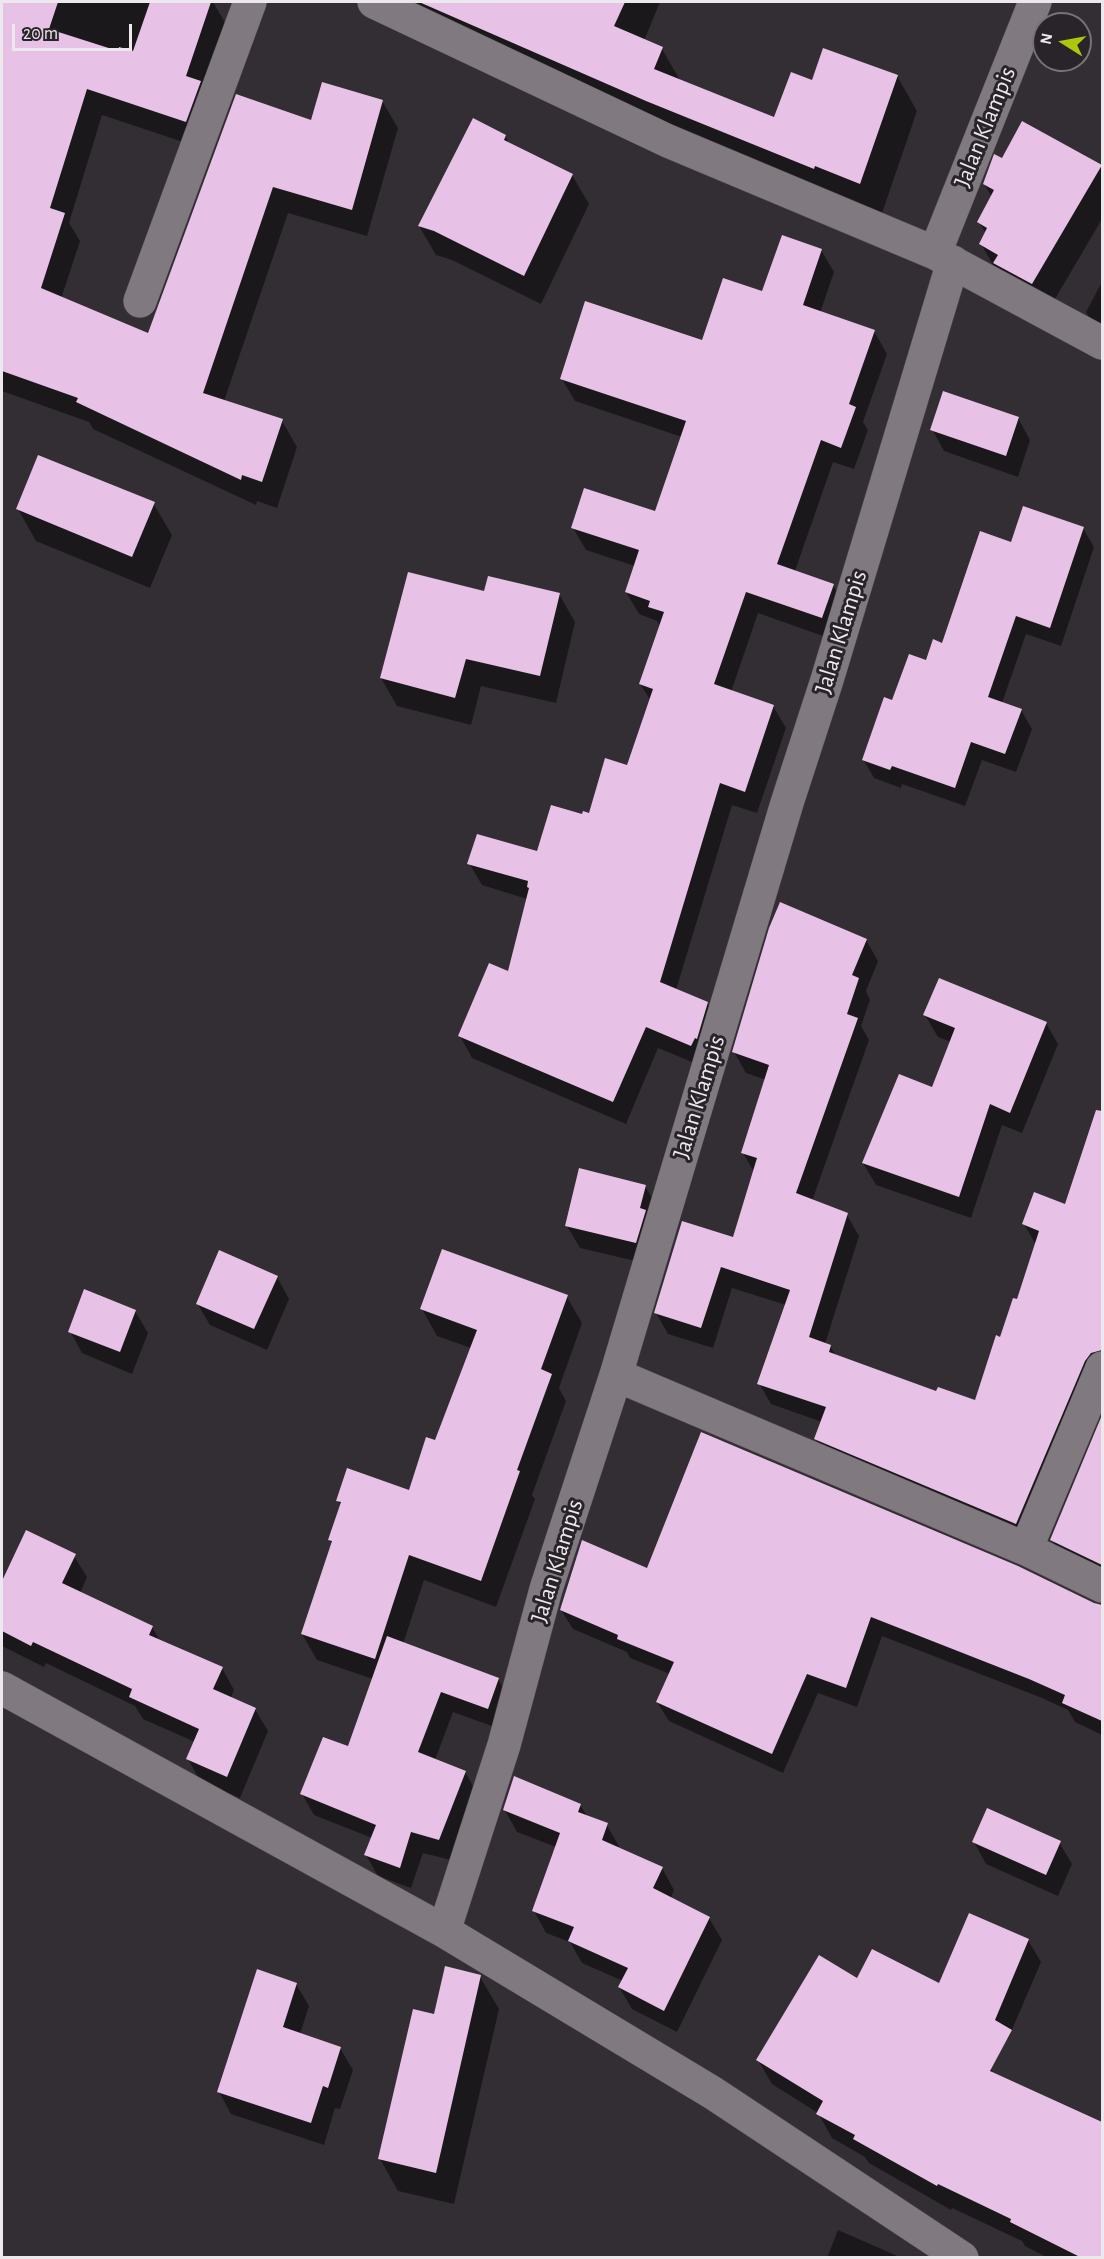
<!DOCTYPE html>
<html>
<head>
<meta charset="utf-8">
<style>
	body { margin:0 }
	#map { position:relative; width:1104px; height:2259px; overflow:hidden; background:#332e33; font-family:"Alegreya Sans",sans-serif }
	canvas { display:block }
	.frame { position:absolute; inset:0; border:3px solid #ece8ec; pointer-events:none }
	.north { position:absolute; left:1032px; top:12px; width:60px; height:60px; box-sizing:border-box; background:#292429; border:2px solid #777277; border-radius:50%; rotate:281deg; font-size:16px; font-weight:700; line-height:24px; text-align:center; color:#ece8ec }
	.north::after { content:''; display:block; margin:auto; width:21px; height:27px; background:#aec60c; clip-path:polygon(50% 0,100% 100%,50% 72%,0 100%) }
	.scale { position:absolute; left:12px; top:24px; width:120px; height:27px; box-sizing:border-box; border:3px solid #ece8ec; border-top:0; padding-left:8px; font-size:18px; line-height:21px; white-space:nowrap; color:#ece8ec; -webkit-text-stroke:4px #292429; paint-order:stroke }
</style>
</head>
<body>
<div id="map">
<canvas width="1104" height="2259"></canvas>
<div class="frame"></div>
<div class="north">N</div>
<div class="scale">20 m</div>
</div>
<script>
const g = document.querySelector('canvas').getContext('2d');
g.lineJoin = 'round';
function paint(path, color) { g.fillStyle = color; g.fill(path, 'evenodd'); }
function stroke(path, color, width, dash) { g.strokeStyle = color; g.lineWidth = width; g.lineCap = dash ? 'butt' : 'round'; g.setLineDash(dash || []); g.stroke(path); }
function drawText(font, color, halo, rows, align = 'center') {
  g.font = font + ' "Alegreya Sans",sans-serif'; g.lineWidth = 6; g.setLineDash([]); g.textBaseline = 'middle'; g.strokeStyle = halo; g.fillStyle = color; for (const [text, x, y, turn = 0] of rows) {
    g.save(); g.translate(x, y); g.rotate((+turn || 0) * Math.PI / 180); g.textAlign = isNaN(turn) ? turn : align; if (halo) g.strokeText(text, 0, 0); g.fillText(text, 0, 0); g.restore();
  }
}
paint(new Path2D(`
	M2 2H213L227 26 201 148 102 115 69 223 80 241 61 299 149 335 312 121 382 101 398 128 367 236 288 213 224 401 282 421 297 447 277 508 257 501 256 505 93 429 89 422 2 391Z
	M389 2H660L644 41 662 49 681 82 775 119 813 82 897 76 917 111 880 219Z
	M505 136 510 145 572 175 589 204 541 304 452 260 436 255 419 226Z
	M1002 160 1101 166 1102 169V219L1048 311 997 272 981 244 986 234 979 222 992 197 984 184Z
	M821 250 834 272 820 313 874 331 887 354 863 422 868 430 854 469 833 462 795 571 833 585 846 607 834 640 758 613 731 692 773 706 786 728 757 813 732 805 676 990 707 1003 720 1025 704 1067 658 1048 626 1124 472 1058 460 1036 509 973 527 899 482 885 469 863 538 853 583 816 590 815 628 767 651 701 640 684 660 626 657 621 639 614 626 592 635 566 586 550 573 528 656 513 682 437 575 401 562 379 703 342 763 293Z
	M1102 282V341L1086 312Z
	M1018 418 1030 440 1018 477 944 451 932 429Z
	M153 503 172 535 150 588 36 541 18 509Z
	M1083 528 1094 547 1061 646 1026 634 1002 703 1021 710 1032 729 1016 772 982 760 965 806 902 784 901 788 874 778 863 759 893 702 943 644 1012 544Z
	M485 593 559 594 575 622 556 703 481 686 471 725 397 706 381 678Z
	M866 940 878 961 866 991 870 1000 861 1026 869 1040 812 1201 847 1215 859 1236 825 1344 830 1346 836 1356 937 1393 976 1402 1017 1301 1036 1245 1024 1224 1066 1206 1088 1139 1102 1144V1374L1028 1544 828 1459 816 1439 822 1422 771 1404 759 1383 786 1305 732 1288 713 1348 668 1334 656 1313 734 1239 754 1172 743 1153 766 1080 746 1073 734 1052Z
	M925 1015 1046 1023 1058 1044 1022 1133 1002 1125 971 1218 876 1185 863 1163 932 1089 951 1042 938 1037Z
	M645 1186 658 1208 648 1264 580 1248 567 1226Z
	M277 1277 289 1299 267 1350 210 1325 197 1303Z
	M567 1297 582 1323 559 1388 566 1401 532 1495 535 1499 496 1607 424 1580 403 1644 498 1679 510 1700 500 1729 453 1712 435 1760 465 1772 477 1793 451 1860 423 1853 411 1888 378 1876 366 1855 372 1838 314 1815 302 1794 349 1748 373 1679 317 1660 302 1634 332 1544 330 1540 341 1506 338 1501 410 1491 436 1442 471 1348 437 1336 422 1309Z
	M135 1311 148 1333 132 1374 82 1353 70 1331Z
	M1101 1422 1102 1423V1579L1063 1559 1052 1540Z
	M27 1532 74 1556 87 1577 80 1593 152 1627 160 1641 222 1668 234 1690 231 1698 255 1709 268 1731 240 1798 200 1781 188 1759 195 1742 143 1719 135 1706 46 1663 44 1667 2 1646V1584Z
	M648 1569 1102 1606V1735L1075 1722 1068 1710 1042 1698 882 1636 857 1707 818 1693 783 1773 669 1721 657 1702 670 1674 630 1658 627 1652 573 1629 561 1610Z
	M580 1805 588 1817 606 1824 619 1846 618 1849 662 1868 674 1890 671 1898 709 1918 722 1940 677 2032 632 2009 619 1987 623 1981 582 1963 570 1942 546 1933 534 1911 556 1847 517 1832 504 1809Z
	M974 1842H1059L1072 1864 1058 1896 986 1864Z
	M1028 1940 1041 1962 1008 2039 949 2017Z
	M480 1977 499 2009 454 2204 398 2191 380 2159 435 2016Z
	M296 1984 309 2006 300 2034 340 2048 353 2070 340 2109 335 2108 324 2145 231 2114 219 2092Z
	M758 2060 991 2069 994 2074 1102 2124V2258H1048L1025 2246 1022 2241 952 2208 951 2210 869 2163 865 2157 832 2138 818 2113 772 2084Z
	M838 2230 902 2258H827Z`), '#0007');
paint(new Path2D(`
	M2 2H58L49 29 118 51 119 47 133 51 150 2H211L186 76 201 81 186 122 87 89 50 208 65 213 41 288 148 333 236 94 311 120 322 82 383 100 352 210 273 187 203 393 283 419 262 482 242 475 241 480 76 402 78 398 2 371Z
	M419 2H625L614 26 663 47 654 69 774 117 791 72 812 80 823 48 898 75 860 184 815 166 814 169 646 101Z
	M473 118 506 135 504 140 573 174 524 276 434 231 418 226Z
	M1022 121 1102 165 1032 284 993 263 998 255 979 244 987 228 977 222 994 190 983 184 994 154 1002 158Z
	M782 235 822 249 803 305 875 330 849 404 856 407 841 448 821 440 777 564 834 584 822 618 746 592 714 684 774 705 745 792 720 783 660 982 708 1002 697 1039 695 1038 691 1046 646 1027 613 1102 458 1036 489 963 508 971 529 888 527 887 528 881 467 864 477 834 537 851 551 805 582 814 583 811 589 813 605 758 627 765 653 689 639 684 664 612 648 607 650 601 625 592 639 550 571 528 584 488 655 511 686 421 560 379 585 301 702 340 723 278 762 291Z
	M943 391 1019 417 1006 456 930 430Z
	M38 455 155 502 132 557 16 509Z
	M1023 506 1084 527 1050 628 1016 616 988 697 1022 709 1005 754 971 742 955 788 892 766 890 770 862 760 884 697 892 700 909 654 926 660 933 639 942 643 980 531 1011 542Z
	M408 572 484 591 488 576 560 593 540 676 466 659 455 698 380 678Z
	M780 902 867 939 852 975 859 978 847 1014 858 1018 796 1193 848 1213 809 1337 831 1345 829 1352 936 1391 938 1387 975 1400 996 1335 1000 1337 1013 1298 1017 1299 1039 1231 1022 1224 1034 1192 1065 1204 1096 1110 1102 1111V1350L1091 1353 1085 1361 1016 1524 814 1439 826 1407 757 1384 790 1290 721 1267 701 1328 654 1313 682 1221 733 1237 757 1158 741 1153 769 1065 732 1052 769 928Z
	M939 978 1047 1022 1010 1113 990 1104 959 1197 862 1163 899 1074 932 1087 955 1028 923 1015Z
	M579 1168 646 1185 640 1208 646 1210 636 1243 565 1226Z
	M442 1249 568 1295 541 1369 552 1374 517 1470 520 1471 481 1581 409 1555 375 1659 301 1634 332 1541 328 1540 341 1502 336 1501 347 1468 409 1490 426 1437 435 1440 477 1330 420 1309Z
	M219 1250 278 1276 254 1329 196 1304Z
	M84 1289 136 1310 120 1352 68 1332Z
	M1102 1415V1565L1050 1540Z
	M701 1432 1018 1566 1094 1603 1102 1605V1721L1062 1703 1065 1695 1029 1679 871 1617 846 1688 807 1674 772 1754 656 1702 674 1662 617 1639 618 1635 560 1610 582 1540 647 1568Z
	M26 1530 76 1554 62 1583 153 1626 149 1635 223 1667 213 1689 256 1708 227 1777 186 1759 199 1729 129 1697 132 1689 33 1642 31 1646 2 1631V1581Z
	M387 1636 499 1678 488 1709 441 1692 418 1752 466 1771 439 1840 411 1832 400 1868 364 1855 376 1825 300 1794 323 1737 348 1746Z
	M514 1776 581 1804 578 1812 608 1823 602 1840 663 1867 653 1888 710 1917 664 2011 618 1987 628 1968 568 1941 574 1927 532 1911 560 1833 503 1810Z
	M987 1808 1061 1841 1046 1875 972 1842Z
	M969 1913 1029 1939 995 2020 1012 2030 990 2071 1102 2122V2258H1082L1010 2222 1011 2219 938 2184 937 2186 853 2139 855 2135 816 2114 823 2101 756 2060 819 1955 857 1978 872 1949 939 1983Z
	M445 1966 481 1975 436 2173 378 2159 413 2009 434 2014Z
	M257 1969 297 1983 283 2027 341 2047 328 2088 323 2086 311 2123 217 2092Z`), '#e8c1e6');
const minor = new Path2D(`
	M374 2 668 141 935 253 1102 343
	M935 253 1035 2
	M140 301 250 2
	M616 1375 1026 1549 1102 1586
	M1026 1549 1102 1368
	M2 1688 444 1931 713 2093 962 2258
	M444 1931 504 1745 546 1589 616 1375 787 803 827 680 953 262`);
stroke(minor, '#514d51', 34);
stroke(minor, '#807a80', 33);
drawText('24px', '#ece8ec', '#292429', [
	["Jalan Klampis",985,127,-68],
	["Jalan Klampis",841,632,-73],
	["Jalan Klampis",699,1097,-73],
	["Jalan Klampis",557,1561,-73]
]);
</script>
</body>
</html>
